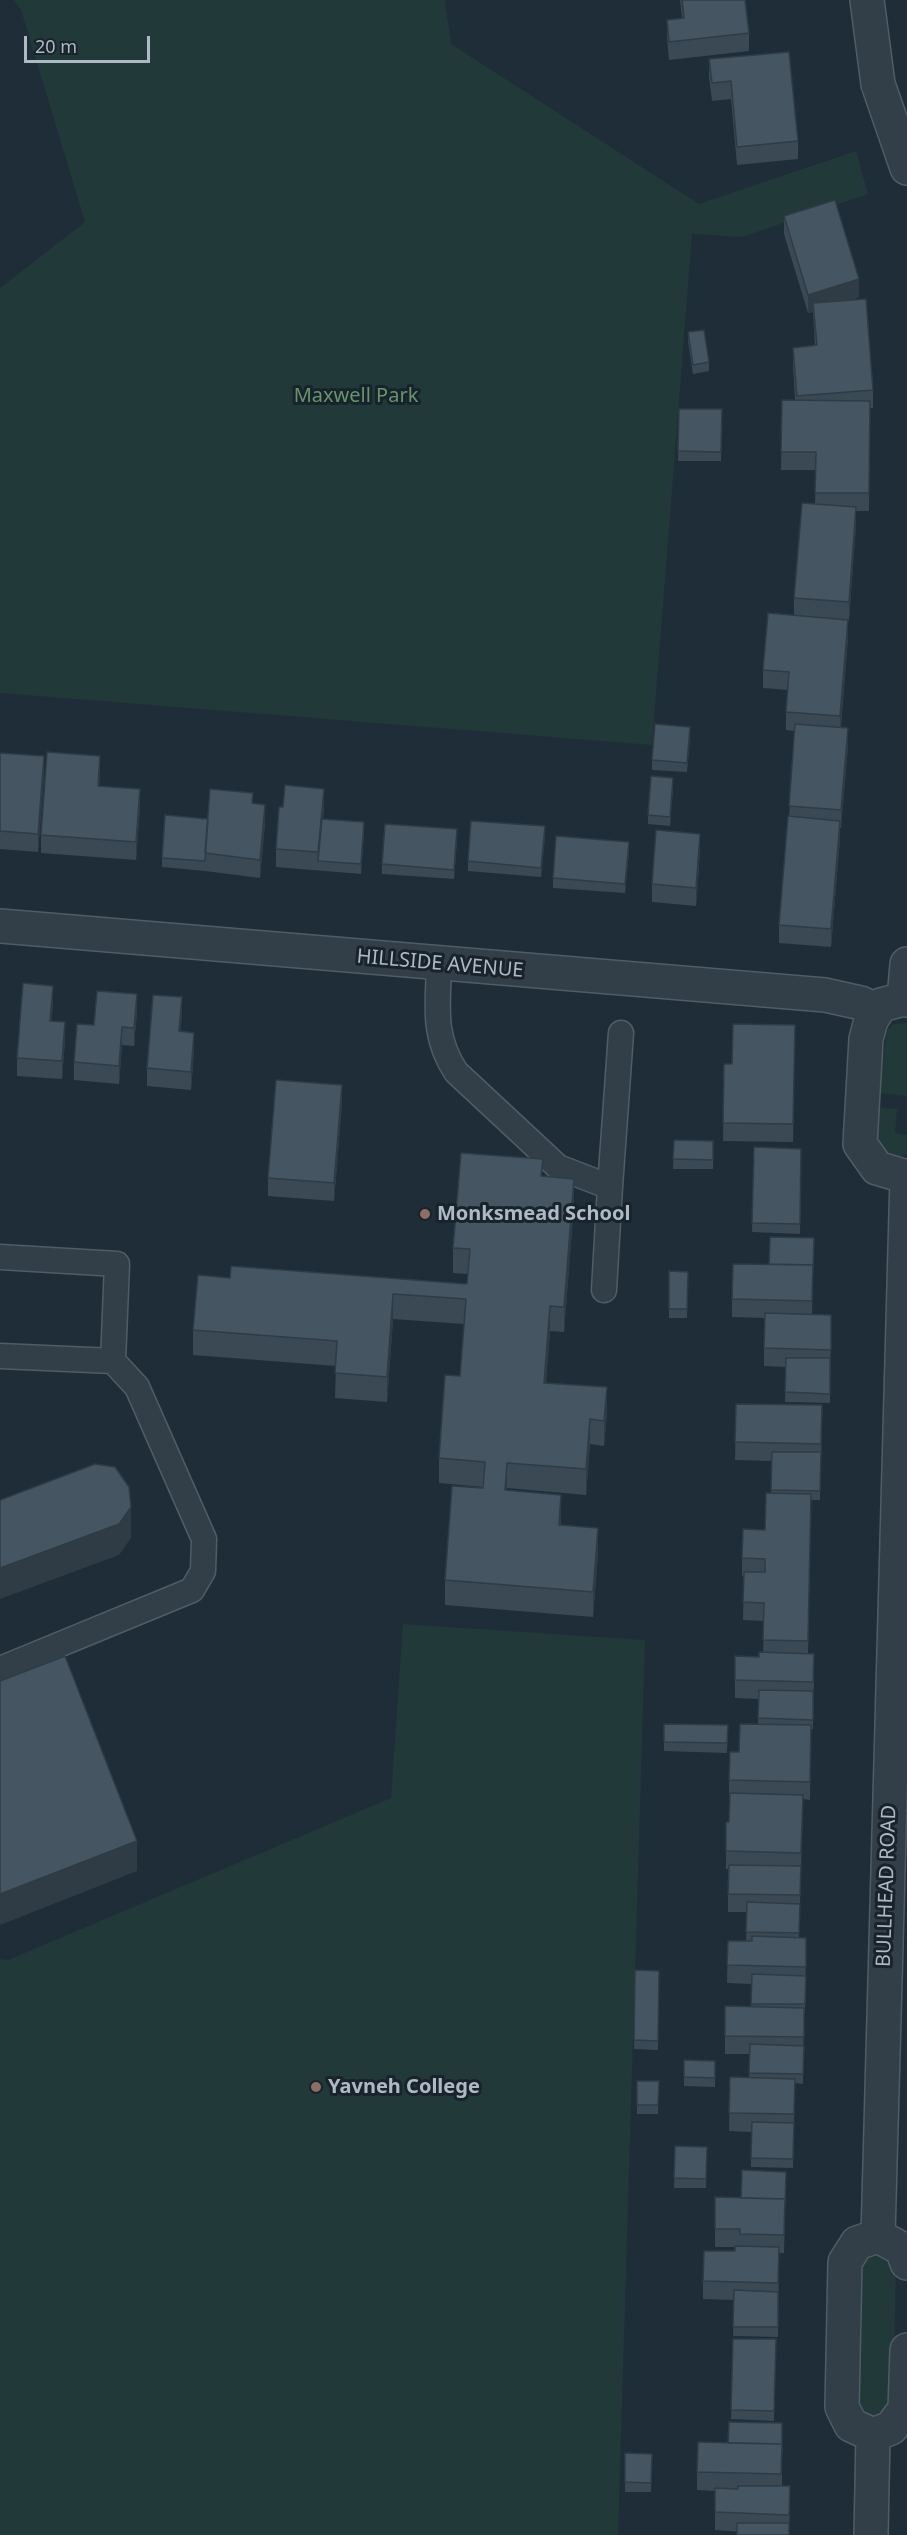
<!DOCTYPE html>
<html>
<head>
<meta charset="utf-8">
<style>
	body { margin:0 }
	#map { position:relative; width:907px; height:2535px; overflow:hidden; background:#1f2d38; font-family:"Noto Sans",sans-serif }
	canvas { display:block }
	.scale { position:absolute; left:24px; top:36px; width:126px; height:27px; box-sizing:border-box; border:3px solid #adb9c5; border-top:0; padding-left:8px; font-size:18px; line-height:21px; white-space:nowrap; color:#adb9c5; -webkit-text-stroke:4px #19232c; paint-order:stroke }
</style>
</head>
<body>
<div id="map">
<canvas width="907" height="2535"></canvas>
<div class="scale">20 m</div>
</div>
<script>
const g = document.querySelector('canvas').getContext('2d');
g.lineJoin = 'round';
function paint(path, color) { g.fillStyle = color; g.fill(path, 'evenodd'); }
function stroke(path, color, width, dash) { g.strokeStyle = color; g.lineWidth = width; g.lineCap = dash ? 'butt' : 'round'; g.setLineDash(dash || []); g.stroke(path); }
function drawText(font, color, halo, rows, align = 'center') {
  g.font = font + ' "Noto Sans",sans-serif'; g.lineWidth = 6; g.setLineDash([]); g.textBaseline = 'middle'; g.strokeStyle = halo; g.fillStyle = color; for (const [text, x, y, turn = 0] of rows) {
    g.save(); g.translate(x, y); g.rotate((+turn || 0) * Math.PI / 180); g.textAlign = isNaN(turn) ? turn : align; if (halo) g.strokeText(text, 0, 0); g.fillText(text, 0, 0); g.restore();
  }
}
paint(new Path2D(`
	M14 0H445L451 44 699 204 856 151 868 194 742 237 692 234 652 745 0 693V288L85 222 21 10Z
	M907 1023V1096L878 1093 887 1030 894 1024Z
	M877 1107 897 1109 895 1133 907 1135V1154L892 1160 876 1148Z
	M403 1624 645 1640 618 2535H0V1959L8 1960 391 1798Z
	M884 2252 896 2266 893 2402 890 2412 872 2419 858 2412 859 2265 864 2255Z`), '#213938');
const lane = new Path2D(`
	M439 964C438 1006 432 1035 456 1072L558 1167 610 1187 621 1033
	M0 1257 117 1264 113 1361 0 1356
	M604 1290 610 1187
	M0 1669 192 1590 203 1571 204 1539 137 1387 113 1361`);
const street = new Path2D(`
	M867 0 878 84 907 168
	M0 926 825 995 861 1003 876 1012
	M904 999 907 964
	M907 1000 904 999 881 1005 871 1020 866 1039 860 1144 877 1168 907 1177
	M878 2236 902 2249 907 2263
	M873 2435 891 2428 905 2409 907 2350
	M871 2535 873 2435 851 2425 842 2407 845 2262 857 2243 878 2236 907 1176`);
stroke(lane, '#505c66', 27);
stroke(street, '#505c66', 36);
stroke(lane, '#333f48', 24);
stroke(street, '#333f48', 33);
paint(new Path2D(`
	M680 0H745L749 33V51L669 60 667 38V20L682 18Z
	M709 59 798 141V159L737 165 731 99 712 101 709 77Z
	M784 216 859 297 851 300 873 390V408H870L869 511H856V525L849 620H848V638L841 727 848 746 841 828H840V839L831 947 779 943V925L789 817 795 731 786 730V712L788 690 763 688V670L794 616V598L815 504 816 470H781L782 400H795L793 366V348L815 346 813 312 808 313 784 234Z
	M688 332 709 362V371L693 374 688 342Z
	M679 409H722L721 461H678Z
	M690 736 687 772 652 770V760Z
	M0 753 44 775 38 852 0 849Z
	M100 774 99 786 140 807 136 860 41 853V835Z
	M673 788 670 826 648 824V815Z
	M253 803 265 823 260 878 205 871 162 867V858L208 819Z
	M324 807 323 819 364 832 361 874 276 867V849Z
	M545 836 541 877 468 871V861Z
	M457 839 454 879 382 874V864Z
	M629 851 625 893 553 888V878Z
	M700 852 696 906 652 902V884Z
	M53 1004 51 1021 65 1040 62 1079 17 1076V1058Z
	M137 1012 134 1046 122 1045 119 1084 74 1080V1062L94 1025Z
	M182 1015 180 1032 194 1051 191 1090 147 1086V1068Z
	M795 1025 793 1142 723 1141 724 1064H732Z
	M342 1103 334 1201 268 1196V1178Z
	M674 1140 713 1141V1169H673Z
	M754 1147 801 1149 800 1234 752 1232Z
	M543 1176 574 1204 564 1332 550 1331 546 1383 607 1412 604 1446 590 1444 586 1495 507 1488V1491L561 1520V1525L598 1553 593 1617 445 1605V1580L483 1487 439 1483V1458L460 1376 464 1324 393 1319 387 1402 335 1398 336 1366 193 1355V1330L230 1278 467 1284 468 1274 453 1273V1248Z
	M814 1238 812 1314 831 1315 830 1403 785 1402 786 1367 764 1366V1318L732 1317V1299L769 1264Z
	M669 1271 688 1272 687 1318H669Z
	M736 1404 822 1423 820 1500H811L808 1654 814 1672 813 1729H811L810 1800 803 1799 799 1938H806L805 2014H804L803 2084 795 2083 793 2168 751 2167V2132L729 2131 730 2077 749 2078 750 2054H725V2036L751 2007V1984L727 1983 728 1941H746L747 1912H728V1869H726V1851L729 1822V1780L739 1752 758 1724 759 1699 735 1698V1656L759 1657 763 1653 764 1621 743 1620 744 1576H742V1558L765 1530 771 1493 772 1461 735 1460Z
	M664 1724 728 1725 727 1753 664 1751Z
	M635 1970 659 1971 658 2050 634 2049Z
	M684 2060 715 2061V2087L684 2086Z
	M637 2081H659L658 2114H637Z
	M675 2146 707 2147 706 2188H674Z
	M786 2172 784 2253H779L778 2337 733 2336 734 2300 703 2299V2281L735 2251V2247H715V2229L741 2198Z
	M733 2339H776L774 2421 731 2419Z
	M782 2423V2486L790 2504 789 2535 715 2530V2491L697 2490V2472L728 2443Z
	M625 2453 652 2454 651 2492H625Z`), '#3b4954');
paint(new Path2D(`
	M859 279V297L814 312 813 303V312L808 313V295Z
	M856 507V525L849 620V602Z
	M848 620V638L840 734V716Z
	M848 728V746L841 828V810Z
	M44 756V775L38 852V834Z
	M100 756V774L98 804V786Z
	M673 778V788L670 826V817Z
	M140 789V807L136 860V842Z
	M324 789V807L319 861H318V852Z
	M265 805V823L260 878V860Z
	M840 821V839L831 947V929Z
	M545 826V836L541 877V868Z
	M457 829V839L454 879V870Z
	M700 834V852L696 906V888Z
	M629 842V851L625 893V884Z
	M53 986V1004L50 1039V1021Z
	M137 994V1012L134 1046V1028Z
	M182 997V1015L179 1049V1031Z
	M65 1022V1040L62 1079V1061Z
	M122 1027V1045L119 1084V1066Z
	M194 1033V1051L191 1090V1072Z
	M342 1085V1103L334 1201V1183Z
	M574 1179V1204L564 1332V1307Z
	M393 1294V1319L387 1402V1377Z
	M550 1306V1331L544 1408V1383Z
	M607 1387V1412L604 1446V1421Z
	M590 1419V1444L586 1495V1469Z
	M507 1463V1488L505 1516V1490Z
	M561 1495V1520L559 1550V1525Z
	M131 1507V1538L119 1555 0 1599V1568Z
	M598 1528V1553L593 1617V1592Z
	M137 1841V1871L0 1925V1894Z`), '#303c45');
const building = new Path2D(`
	M682 0H745L749 33 669 42 667 20 684 18Z
	M789 52 798 141 737 147 731 81 712 83 709 59Z
	M835 200 859 279 808 295 784 216Z
	M866 299 873 390 797 396 793 348 817 345 813 303Z
	M704 330 709 362 693 365 688 332Z
	M782 400 870 401 869 493H815L816 452H781Z
	M679 409H722L721 452 678 451Z
	M802 503 856 507 849 602 794 598Z
	M768 613 848 620 840 716 786 712 789 672 763 670Z
	M655 724 690 727 687 763 652 760Z
	M795 724 848 728 841 810 789 806Z
	M47 752 100 756 98 786 140 789 136 842 41 835Z
	M0 753 44 756 38 834 0 831Z
	M651 776 673 778 670 817 648 815Z
	M285 785 324 789 318 852 276 849 279 807H283Z
	M210 789 253 793 252 803 265 805 260 860 205 853Z
	M165 815 208 819 205 861 162 858Z
	M788 816 840 821 831 929 779 925Z
	M322 819 364 822 361 864 318 861Z
	M471 821 545 826 541 868 468 861Z
	M385 824 457 829 454 870 382 864Z
	M656 830 700 834 696 888 652 884Z
	M556 836 629 842 625 884 553 878Z
	M23 983 53 986 50 1021 65 1022 62 1061 17 1058Z
	M97 991 137 994 134 1028 122 1027 119 1066 74 1062 77 1024 94 1025Z
	M153 995 182 997 179 1031 194 1033 191 1072 147 1068Z
	M733 1024 795 1025 793 1124 723 1123 724 1064H732Z
	M276 1080 342 1085 334 1183 268 1178Z
	M674 1140 713 1141V1160L673 1159Z
	M754 1147 801 1149 800 1224 752 1223Z
	M461 1153 543 1159 541 1176 574 1179 564 1307 550 1306 544 1383 607 1387 604 1421 590 1419 586 1469 507 1463 505 1490 561 1495 559 1525 598 1528 593 1592 445 1580 452 1486 483 1488 485 1462 439 1458 445 1375 460 1376 466 1299 393 1294 387 1377 335 1373 337 1341 193 1330 198 1275 230 1278 231 1266 467 1284 470 1249 453 1248Z
	M770 1237 814 1238 813 1274V1265L769 1264Z
	M733 1264 813 1265 812 1301 732 1299Z
	M669 1271 688 1272 687 1309H669Z
	M765 1313 831 1315V1350L764 1348Z
	M786 1358H830V1394L785 1392Z
	M736 1404 822 1405 821 1444 735 1442Z
	M772 1452H821L820 1491 771 1490Z
	M95 1464 115 1467 129 1487 131 1507 119 1524 0 1568V1500Z
	M766 1493 811 1494 808 1641 763 1640 764 1603 743 1602 744 1572H765V1559L742 1558 743 1529 765 1530Z
	M759 1652 814 1654 813 1682 735 1680V1656L759 1657Z
	M65 1656 137 1841 0 1894V1681Z
	M759 1690 813 1691V1720L758 1718Z
	M664 1724 728 1725 727 1743 664 1742Z
	M740 1724 811 1725 810 1782 729 1780 730 1752H739Z
	M730 1793 803 1795 801 1853 726 1851V1822H729Z
	M729 1865 801 1866 800 1895 728 1894Z
	M747 1902 800 1904 799 1933 746 1932Z
	M752 1936 806 1938V1967L727 1965 728 1941H752Z
	M635 1970 659 1971 658 2041 634 2040Z
	M752 1974 806 1976 805 2004H751Z
	M725 2006 804 2008V2037L725 2036Z
	M750 2044 804 2046 803 2074 749 2073Z
	M684 2060 715 2061V2078L684 2077Z
	M730 2077 795 2079 794 2114 729 2113Z
	M637 2081H659L658 2105H637Z
	M752 2122 794 2123 793 2159 751 2158Z
	M675 2146 707 2147 706 2179 674 2178Z
	M742 2170 786 2172 785 2208V2199L741 2198Z
	M715 2197 785 2199 784 2235 740 2234V2229H715Z
	M735 2246 779 2247 778 2283 703 2281 704 2251H735Z
	M734 2290 778 2292V2327H733Z
	M733 2339H776L774 2411 731 2410Z
	M729 2422 782 2423V2453V2444L728 2443Z
	M698 2442 782 2444 781 2474 697 2472Z
	M625 2453 652 2454 651 2483 625 2482Z
	M738 2486H790L789 2515 715 2512V2488L738 2489Z
	M737 2523H789V2535H737Z`);
paint(building, '#455562');
stroke(building, '#303c45', 1.5);
for (const [x, y, r, color] of [
	[425,1214,6,"#8d6e63"],
	[316,2087,6,"#8d6e63"]
]) { const dot = new Path2D(); dot.arc(x, y, r, 0, 2 * Math.PI); g.fillStyle = color; g.fill(dot); stroke(dot, '#19232c', 2); }
drawText('20px', '#649669', '#19232c', [
	["Maxwell Park",356,396]
]);
drawText('20px', '#adb9c5', '#19232c', [
	["HILLSIDE AVENUE",440,964,5],
	["BULLHEAD ROAD",887,1886,-88]
]);
drawText('bold 20px', '#adb9c5', '#19232c', [
	["Monksmead School",437,1214],
	["Yavneh College",328,2087]
], 'left');
</script>
</body>
</html>
